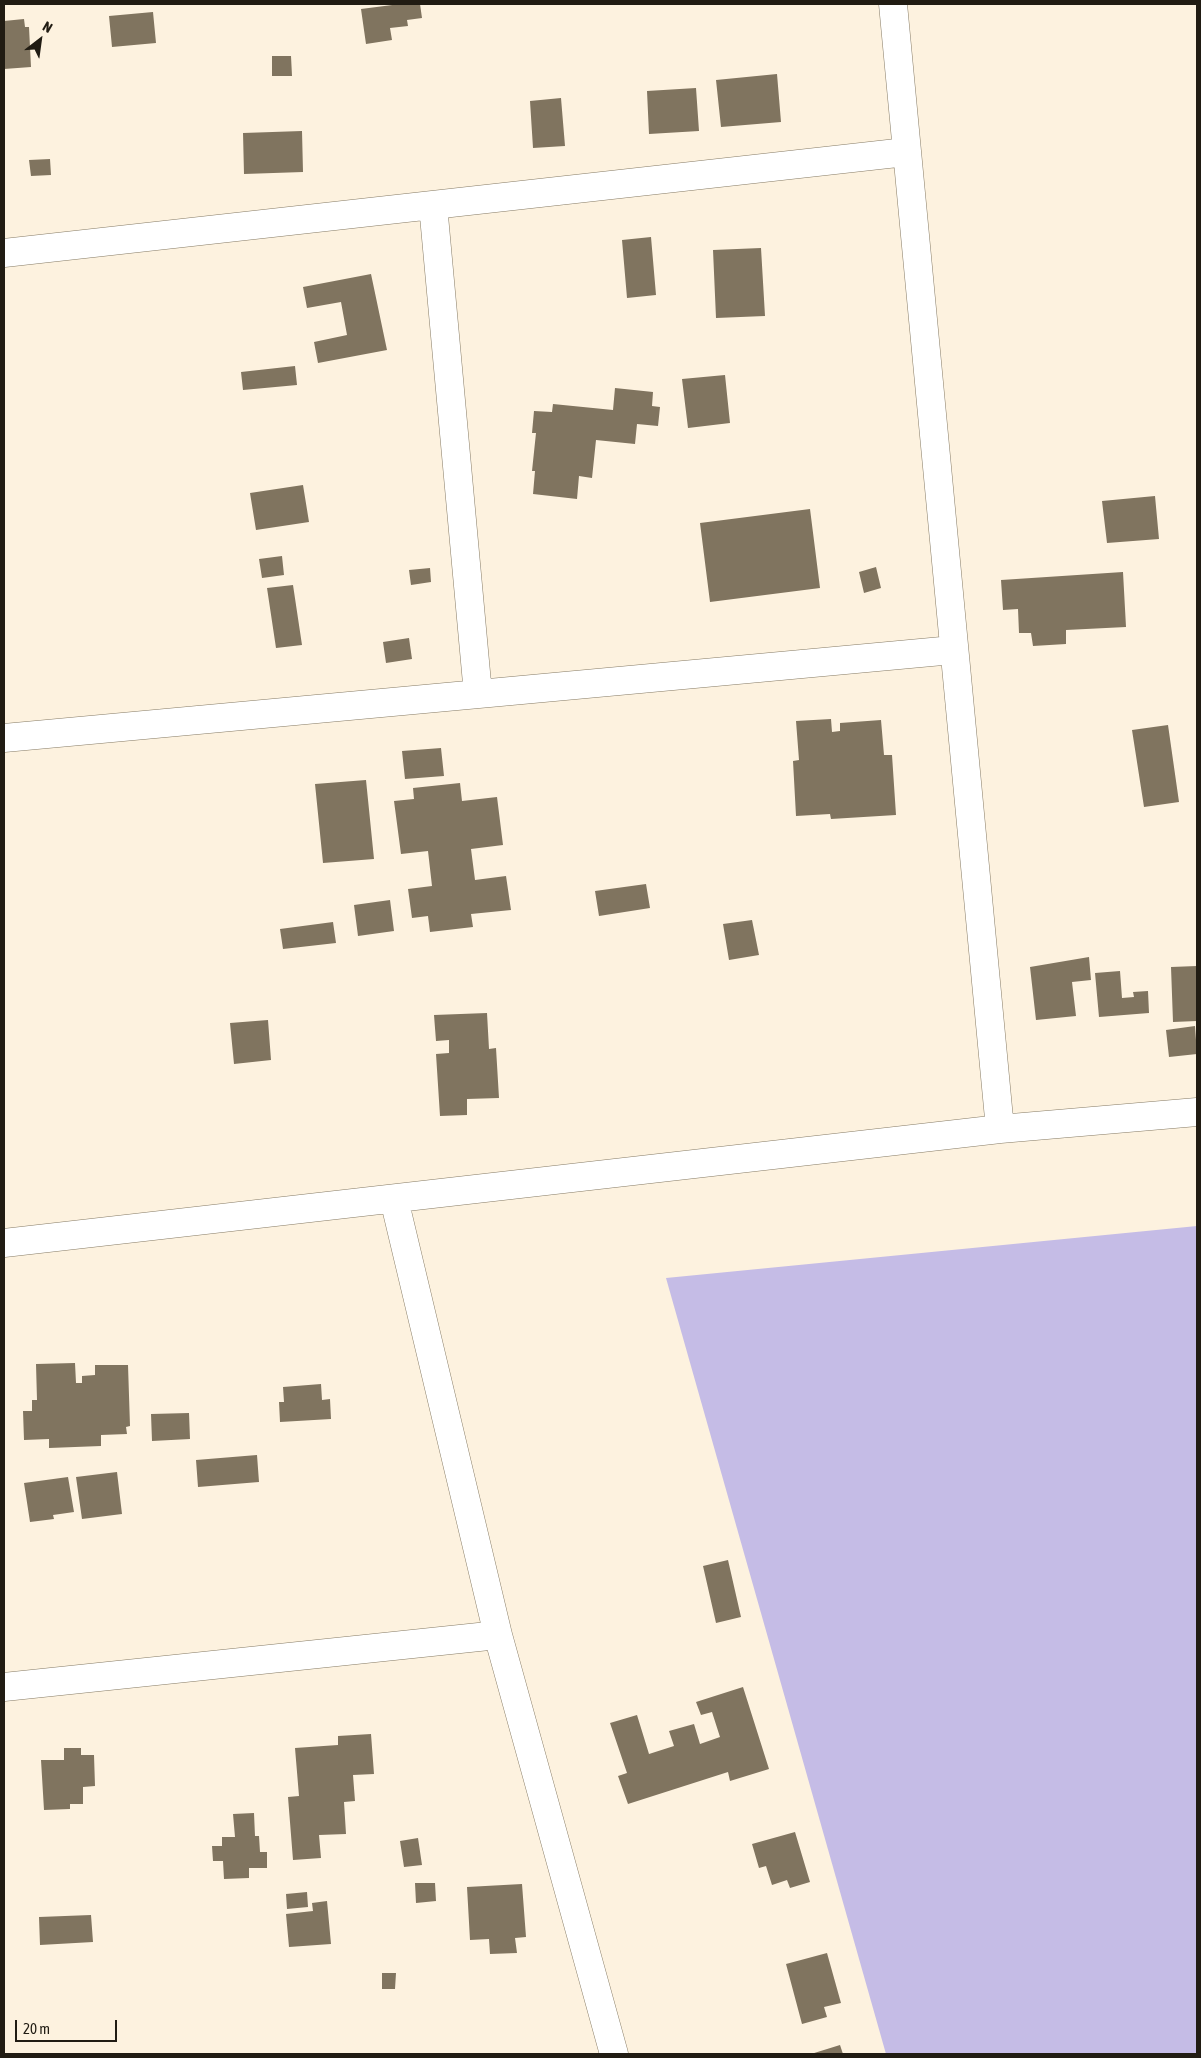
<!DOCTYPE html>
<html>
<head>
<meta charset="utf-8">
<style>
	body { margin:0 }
	#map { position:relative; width:1201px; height:2058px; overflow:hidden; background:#fdf2df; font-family:"Asap Condensed",sans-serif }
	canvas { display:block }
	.frame { position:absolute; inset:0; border:5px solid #211c13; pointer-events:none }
	.north { position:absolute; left:15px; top:15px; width:50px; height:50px; -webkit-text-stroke:4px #fdf2df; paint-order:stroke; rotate:30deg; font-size:14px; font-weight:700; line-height:20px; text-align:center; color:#211c13 }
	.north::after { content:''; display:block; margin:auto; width:18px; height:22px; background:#211c13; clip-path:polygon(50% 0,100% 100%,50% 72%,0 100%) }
	.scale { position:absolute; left:15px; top:2020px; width:102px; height:22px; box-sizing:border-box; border:2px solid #211c13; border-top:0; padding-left:6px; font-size:15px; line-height:18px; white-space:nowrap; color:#211c13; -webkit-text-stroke:4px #fdf2df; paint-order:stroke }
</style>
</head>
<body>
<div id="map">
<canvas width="1201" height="2058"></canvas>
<div class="frame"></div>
<div class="north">N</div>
<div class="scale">20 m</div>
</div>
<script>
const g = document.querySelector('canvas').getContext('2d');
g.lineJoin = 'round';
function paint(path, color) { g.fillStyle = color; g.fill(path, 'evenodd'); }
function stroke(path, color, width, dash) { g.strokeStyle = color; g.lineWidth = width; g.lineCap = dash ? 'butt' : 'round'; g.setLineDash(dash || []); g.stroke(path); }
paint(new Path2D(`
	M1197 1226V2054H886L666 1278Z`), '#c5bce6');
paint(new Path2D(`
	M400 4H420L422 18 407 20 408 26 390 28 392 40 366 44 361 9Z
	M153 12 156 43 112 47 109 16Z
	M24 19 25 27H29L31 67 4 69V21Z
	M272 56H291L292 76H272Z
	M777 74 781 122 721 127 716 80Z
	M696 88 699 131 649 134 647 91Z
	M561 98 565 146 533 148 530 101Z
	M302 131 303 172 244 174 243 133Z
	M50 159 51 175 31 176 29 160Z
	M651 237 656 295 627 298 622 240Z
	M761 248 765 316 716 318 713 250Z
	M371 274 387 350 318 363 314 342 347 335 341 302 307 308 303 287Z
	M295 366 297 385 243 390 241 372Z
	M725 375 730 423 688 428 682 379Z
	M615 388 653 392 652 406 660 407 658 426 637 424 635 444 596 440 592 478 579 476 577 499 533 494 535 471H532L536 433H532L534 411 552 412 553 404 613 410Z
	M303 485 309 522 256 530 250 493Z
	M1155 496 1159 539 1107 543 1102 501Z
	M810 509 820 588 710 602 700 523Z
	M282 556 284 575 262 578 259 559Z
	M876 567 881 588 864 593 859 572Z
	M430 568 431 582 411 585 409 570Z
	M1123 572 1126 627 1066 630V644L1033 646 1031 633H1019L1018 609 1003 610 1001 580Z
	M293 585 302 645 276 648 267 588Z
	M409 638 412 659 386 663 383 642Z
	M831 719 832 732 840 731V723L881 720 884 755H892L896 815 831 819 830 814 796 816 793 761 799 760 796 721Z
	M1168 725 1179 802 1144 807 1132 730Z
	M441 748 444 776 405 779 402 751Z
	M366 780 374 859 323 863 315 784Z
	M460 783 462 801 497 797 503 845 471 849 475 880 506 876 511 910 471 914 473 927 430 932 428 916 412 918 408 889 432 886 428 851 401 854 394 801 414 799 413 788Z
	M646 884 650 908 599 916 595 891Z
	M390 900 394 931 358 936 354 905Z
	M752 920 759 955 729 960 723 924Z
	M333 922 336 943 283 949 280 929Z
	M1089 957 1091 980 1072 982 1076 1016 1036 1020 1030 967Z
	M1197 966V1021L1173 1022 1171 967Z
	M1120 971 1122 998 1134 997 1133 992 1148 991 1149 1013 1099 1017 1095 973Z
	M487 1013 489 1049 496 1048 499 1098 467 1099V1115L440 1116 436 1054 449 1053V1040L436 1041 434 1015Z
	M268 1020 271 1060 234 1064 230 1023Z
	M1195 1026 1197 1054 1169 1057 1166 1030Z
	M75 1363 76 1383H82V1376L95 1375V1365H128L130 1426 126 1427 127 1434 101 1435V1446L49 1448V1439L24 1440 23 1411H32V1400H37L36 1364Z
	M321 1384 322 1400 330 1399 331 1419 280 1422 279 1402H284L283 1387Z
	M189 1413 190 1439 152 1441 151 1414Z
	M257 1455 259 1482 198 1487 196 1460Z
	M117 1472 122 1514 82 1519 76 1477Z
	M68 1477 74 1512 53 1515 54 1519 30 1522 24 1483Z
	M728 1560 741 1617 716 1623 703 1566Z
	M743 1687 769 1769 730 1781 728 1772 628 1804 618 1776 627 1773 610 1723 637 1715 649 1754 674 1746 669 1731 694 1724 700 1744 720 1737 712 1712 701 1715 696 1702Z
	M371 1734 374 1774 353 1775 355 1801 344 1802 346 1834 319 1835 321 1858 293 1860 288 1797 299 1796 295 1748 338 1745V1736Z
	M64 1748H81V1755H94L95 1786 83 1787V1804H70V1809L44 1810 41 1760H64Z
	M254 1813 255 1836H259L260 1852H267V1868H249V1878L224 1879 223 1861H213L212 1846H222V1837H235L233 1814Z
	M795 1832 810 1882 790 1888 787 1880 772 1885 766 1866 759 1868 752 1844Z
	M418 1838 422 1865 404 1867 400 1841Z
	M415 1883H435L436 1901 416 1903Z
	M522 1884 526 1937 515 1938 517 1953 490 1954 489 1939 470 1940 467 1887Z
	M307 1892 308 1907 287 1909 286 1894Z
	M327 1901 331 1944 289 1947 286 1914 313 1911 312 1903Z
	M91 1915 93 1942 40 1945 39 1917Z
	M827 1953 841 2003 824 2007 827 2017 802 2024 786 1964Z
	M382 1973H396L395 1989H382Z
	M840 2045 843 2054H811Z`), '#80745f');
const street = new Path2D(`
	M893 4 1000 1129
	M433 205 478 694
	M4 253 906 152
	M4 738 953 650
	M394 1199 498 1635 614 2054
	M4 1243 1000 1129 1197 1112
	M4 1687 498 1635`);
stroke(street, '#867b65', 29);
stroke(street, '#fff', 28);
</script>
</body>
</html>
